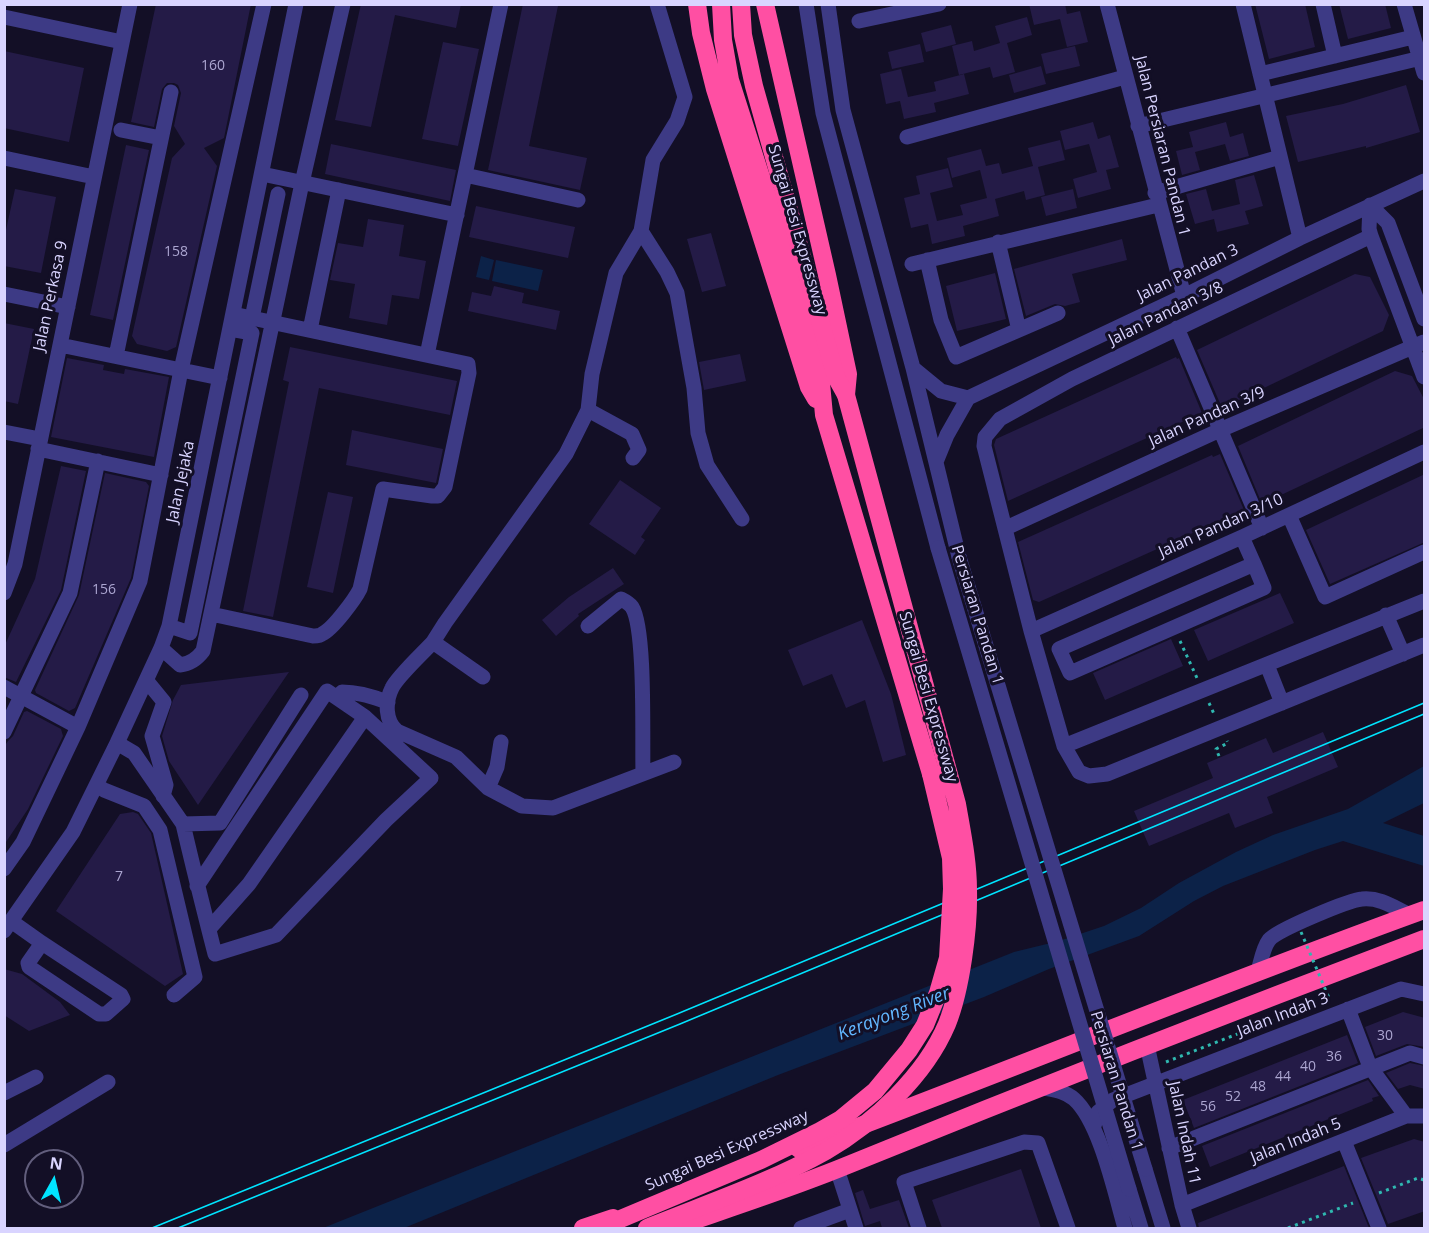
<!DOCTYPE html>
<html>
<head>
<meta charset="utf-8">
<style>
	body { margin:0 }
	#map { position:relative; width:1429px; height:1233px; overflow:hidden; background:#130f26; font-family:"Open Sans",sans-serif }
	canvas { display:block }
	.frame { position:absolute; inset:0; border:6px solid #d9d4ff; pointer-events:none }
	.north { position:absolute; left:24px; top:1149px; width:60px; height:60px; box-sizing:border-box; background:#130f26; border:2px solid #625e7d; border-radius:50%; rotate:8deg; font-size:16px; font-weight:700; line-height:24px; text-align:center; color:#d9d4ff }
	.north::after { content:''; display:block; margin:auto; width:21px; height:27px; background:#00e5ff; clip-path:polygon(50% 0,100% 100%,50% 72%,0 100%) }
</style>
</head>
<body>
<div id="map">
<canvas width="1429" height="1233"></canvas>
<div class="frame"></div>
<div class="north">N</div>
</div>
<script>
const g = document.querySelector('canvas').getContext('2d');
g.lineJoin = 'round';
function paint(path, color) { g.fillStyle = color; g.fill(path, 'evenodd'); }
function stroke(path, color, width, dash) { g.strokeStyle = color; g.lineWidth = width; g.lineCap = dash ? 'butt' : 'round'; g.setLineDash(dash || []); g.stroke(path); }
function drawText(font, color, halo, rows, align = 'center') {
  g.font = font + ' "Open Sans",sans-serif'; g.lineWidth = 6; g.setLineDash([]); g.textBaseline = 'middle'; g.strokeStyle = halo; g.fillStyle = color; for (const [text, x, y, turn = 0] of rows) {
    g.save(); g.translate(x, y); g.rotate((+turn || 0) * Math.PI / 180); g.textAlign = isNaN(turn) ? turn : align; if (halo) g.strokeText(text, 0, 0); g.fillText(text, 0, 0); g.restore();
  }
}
paint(new Path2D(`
	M481 256 494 260 489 280 476 277Z
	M496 260 543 270 538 291 492 281Z
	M1424 766V803L1383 823 1424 836V866L1343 841 1315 850 1223 886 1194 901 1139 936 1049 969 984 997 778 1075 404 1228H323L1014 952 1059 941 1104 926 1141 908 1179 883 1236 852 1273 835 1348 809Z`), '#0c2248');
paint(new Path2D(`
	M156 4H251L224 138 204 148 217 166 176 347 167 351 137 344 132 336 172 158 185 144 174 126 181 93 178 85 174 83H167L162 89 154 127 131 122Z
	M361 4H461L456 28 395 15 371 127 335 120Z
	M523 4 558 6 529 146 587 158 580 190 488 170Z
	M1029 4H1065L1067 14 1080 11 1088 42 1067 47 1060 19 1034 25Z
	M1255 4H1305L1315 47 1269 59Z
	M1339 4H1385L1391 28 1348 39Z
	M1027 17 1032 35 1007 43 1015 72 993 78 990 67 959 75 952 46 972 41 974 51 1000 43 995 26Z
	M951 25 956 44 926 52 921 33Z
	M443 42 479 49 458 146 422 139Z
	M920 44 924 62 892 69 888 52Z
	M1075 46 1080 66 1046 74 1041 54Z
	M4 51 84 68 69 142 4 128Z
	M1041 66 1046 84 1014 93 1009 75Z
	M901 69 908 97 936 91 934 82 964 74 969 94 934 103 936 112 904 119 900 101 886 104 880 74Z
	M1406 85 1420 132 1366 148V146L1298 162 1286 116 1343 104Z
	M1093 122 1098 139 1110 135 1119 167 1106 170 1111 189 1078 198 1073 179 1097 172 1089 144 1065 150 1060 131Z
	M1226 122 1230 137 1243 133 1249 156 1230 161 1225 144 1195 152 1200 170 1182 175 1176 151 1193 147 1189 132Z
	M1060 140 1065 160 1038 167 1045 195 1026 200 1024 191 995 199 999 216 963 226 965 236 932 244 928 224 911 228 904 198 920 194 916 176 948 168 953 187 930 193 937 221 963 215 960 205 987 198 980 170 952 178 947 158 981 149 986 166 999 163 1002 174 1033 166 1028 148Z
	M331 144 456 170 450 201 325 174Z
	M126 145 149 150 113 320 90 315Z
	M1254 175 1263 206 1245 211 1249 224 1217 232 1214 219 1195 224 1186 194 1206 189 1212 211 1240 204 1235 180Z
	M15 189 56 197 41 273 4 266V239Z
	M1073 189 1077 208 1046 216 1041 197Z
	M476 206 575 227 568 258 469 237Z
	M368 219 404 225 399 256 426 261 419 299 392 295 387 325 349 318 355 284 330 280 338 243 363 247Z
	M711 233 726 286 702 292 687 239Z
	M1122 239 1127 260 1072 274 1080 302 1065 306 1055 304 1026 316 1014 269Z
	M995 273 1006 319 957 331 946 286Z
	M1355 274 1370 277 1389 315 1383 331 1222 408 1197 350Z
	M494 286 524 293 522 303 560 311 556 330 468 311 472 292 491 296Z
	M4 323 34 329 18 404 4 401Z
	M290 347 457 381 450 415 319 388 273 617 243 611 289 382 283 380Z
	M740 354 746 381 704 390 699 362Z
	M1176 357 1177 359 1179 358 1202 413 1008 501 994 445 996 439Z
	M67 358 104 365 103 370 124 374 125 369 169 377 154 457 51 437Z
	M1395 371 1412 376 1425 401V424L1423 428 1262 504 1238 446Z
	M352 430 443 449 436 483 346 465Z
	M1220 454 1244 510 1039 602 1033 600 1018 542 1212 455 1213 457Z
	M61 466 86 471 61 590 16 682 4 677V647L35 579Z
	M105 473 146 482 149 486 131 578 75 708 69 711 36 693 35 690 79 595Z
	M1425 474V542L1330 584 1306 530Z
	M620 480 661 508 641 537 645 540 635 555 589 524Z
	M328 492 353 497 333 593 307 587Z
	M613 568 624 584 578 614 579 616 556 636 542 620 569 597Z
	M1280 593 1294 623 1208 661 1194 630Z
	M862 620 891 694 906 755 883 762 865 700 846 708 832 674 803 686 788 650Z
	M1171 639 1183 666 1105 700 1093 673Z
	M289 672 198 805 169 761 162 736 173 700 181 685Z
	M27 711 61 729 63 736 28 809 4 845V747L8 741 13 736 24 712Z
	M1323 732 1338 767 1267 797 1273 813 1235 828 1229 813 1149 846 1134 811 1213 778 1207 763 1266 738 1273 753Z
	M133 812 138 814 151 833 183 974 165 986 56 911 120 814Z
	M4 969 22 974 60 1002 70 1015 29 1031 4 1015Z
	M1403 1012 1425 1018V1047L1407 1044 1376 1056 1365 1027Z
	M1347 1035 1358 1063 1194 1128 1183 1100Z
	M1410 1063 1425 1066V1089L1410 1085 1398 1089 1386 1073Z
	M1368 1080 1379 1096 1372 1098 1373 1101 1210 1167 1202 1146Z
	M1414 1139 1425 1142V1211L1388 1224 1361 1158Z
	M1344 1166 1369 1228H1199L1198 1223Z
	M1021 1169 1041 1228H942L932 1200Z
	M863 1190 870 1209 899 1200 909 1228H882L880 1221 865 1226 855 1193Z`), '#241b47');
stroke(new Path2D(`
	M1180 641 1197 678
	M1209 703 1215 716
	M1219 756 1216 749 1228 743 1227 741
	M1166 1062 1329 998
	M1379 1193 1418 1178 1424 1180
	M1288 1228 1353 1203`), '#2fb8b0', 3, [3, 4.5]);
stroke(new Path2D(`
	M806 4 823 113 938 548
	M828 4 843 110 913 368 959 557
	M1107 4 1184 296
	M1243 4 1300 238
	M1323 4 1335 56
	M1404 4 1424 73
	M4 17 122 42
	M859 21 939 4
	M1260 74 1413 37
	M1138 126 1421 58
	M121 130 161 138
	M907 137 1125 77
	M4 158 94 177
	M262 174 457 215
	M465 175 578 200
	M1155 193 1280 157
	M1370 205 1369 229 1371 236 1424 377
	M1370 205 1388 223 1424 319
	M641 231 667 272 677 293 694 388 698 433 707 465 742 519
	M1371 236 1072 379 1000 419 985 437 984 446 1031 631 1064 746 1079 772 1089 776 1107 774 1424 645
	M998 242 1019 330
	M927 260 941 320 956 357 1058 313
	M912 264 1158 205
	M4 294 68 307
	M252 318 278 194
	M1177 328 1262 528
	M310 330 339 190
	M60 345 220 378
	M427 355 501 4
	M116 356 171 92
	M913 368 941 391 968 398 1184 296 1300 238 1424 181
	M588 410 632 434 639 450 633 458
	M4 432 40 439
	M38 449 161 475
	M936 462 947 435 968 398
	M1289 515 1325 597 1424 552
	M1006 528 1220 430 1424 342
	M1242 537 1254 564 1059 649 1070 673 1264 588 1254 564
	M4 593 15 564 130 4
	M211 614 313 636C315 636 320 636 322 634 333 629 355 599 360 589L383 489 432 496H438L445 487 469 373 468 364 233 314
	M1386 615 1403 654
	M169 626 190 633 252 333 230 329
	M588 626 621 599C625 601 629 603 632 607 646 629 642 742 643 773
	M1031 631 1242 537 1424 452
	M433 642C424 652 397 677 392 688 385 702 385 721 397 731L456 757 488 788 522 806 553 808 674 762
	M161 648 180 665C190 664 197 659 203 651L302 183 343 4
	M1267 665 1282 703
	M483 677 433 642 445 623 566 454 588 410 592 374 616 273 641 231 653 160 677 121 685 97 657 4
	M146 680 164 702 152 736 166 785 163 796
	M4 687 78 727
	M337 698 342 692C359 692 372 697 388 702
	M4 732 70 593 98 461
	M117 743 134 753 183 824
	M1064 746 1424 601
	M97 785 104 790 144 806 160 830 195 977 174 995
	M488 788 497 767 501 742
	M4 869 23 842 78 727 140 581 181 370 264 4
	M197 886 327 691 365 717 431 778 386 820 276 935 215 954C204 911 193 867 183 824L220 823 301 695
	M11 921 42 943 121 995 123 999 106 1014H99L29 967 28 963 42 943
	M209 929 249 884 365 717
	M4 931 73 832 117 743 161 648 169 626 296 4
	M1258 971C1261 961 1263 948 1269 940 1277 930 1349 900 1362 899 1380 897 1395 908 1410 915
	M1348 1009 1370 1067 1406 1116
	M1147 1045 1182 1205 1189 1228
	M1043 1088C1054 1090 1065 1091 1074 1099 1100 1122 1115 1194 1125 1228
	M4 1093 36 1077
	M1094 1126 1098 1112 1113 1100 1401 989 1424 994
	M1344 1141 1379 1228
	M4 1145 108 1082
	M1169 1148 1410 1053 1424 1057
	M837 1169 856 1228
	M1145 1169 1163 1228
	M1129 1189 1141 1228
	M1182 1205 1406 1116H1424
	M801 1228 850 1210
	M919 1228 904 1182 1024 1142 1038 1143 1068 1228`), '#3d3a85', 15);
stroke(new Path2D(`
	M697 4 701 33 715 89 809 387 816 399
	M721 4 723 40 730 80 784 249 821 383 824 415 931 774
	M765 4 827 275 848 374 846 395
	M799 1149C1008 1071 1214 986 1424 910
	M583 1228 613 1218
	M672 1228C727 1209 783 1191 838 1169 1032 1090 1228 1013 1424 939`), '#ff4fa3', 18);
stroke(new Path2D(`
	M152 1228 677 1014 1424 703
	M178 1228 680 1024 1424 714`), '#00e5ff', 1.5);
stroke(new Path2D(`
	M1301 932 1329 998`), '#2fb8b0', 3, [3, 4.5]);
stroke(new Path2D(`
	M938 548 1129 1189
	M959 557 1145 1169`), '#3d3a85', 15);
stroke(new Path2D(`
	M599 1228 761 1160 820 1131 841 1119 875 1091 909 1050 925 1025 938 993 948 958 952 889 951 858 931 774
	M647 1228C706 1204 771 1182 826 1151 874 1123 925 1076 947 1024 961 989 969 928 968 890 968 861 962 833 957 804L846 395 836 377 754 86 743 35 741 4`), '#ff4fa3', 18);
drawText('14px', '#aca6d1', null, [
	["160",213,66],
	["158",176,252],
	["156",104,590],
	["7",119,877],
	["30",1385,1036],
	["36",1334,1057],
	["40",1308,1067],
	["44",1283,1077],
	["48",1258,1087],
	["52",1233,1097],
	["56",1208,1107]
]);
drawText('16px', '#d9d4ff', '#130f26', [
	["Jalan Persiaran Pandan 1",1162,146,76],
	["Sungai Besi Expressway",797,230,74],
	["Jalan Pandan 3",1188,273,-26],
	["Jalan Perkasa 9",51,296,-78],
	["Jalan Pandan 3/8",1166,314,-26],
	["Jalan Pandan 3/9",1207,417,-24],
	["Jalan Jejaka",181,482,-78],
	["Jalan Pandan 3/10",1221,526,-24],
	["Persiaran Pandan 1",977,615,73],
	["Sungai Besi Expressway",928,697,74],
	["Jalan Indah 3",1283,1015,-21],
	["Persiaran Pandan 1",1116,1081,73],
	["Jalan Indah 11",1184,1133,78],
	["Jalan Indah 5",1296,1141,-22],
	["Sungai Besi Expressway",727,1151,-24]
]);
drawText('italic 18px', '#62b6ff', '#130f26', [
	["Kerayong River",894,1014,-21]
]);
</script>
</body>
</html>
